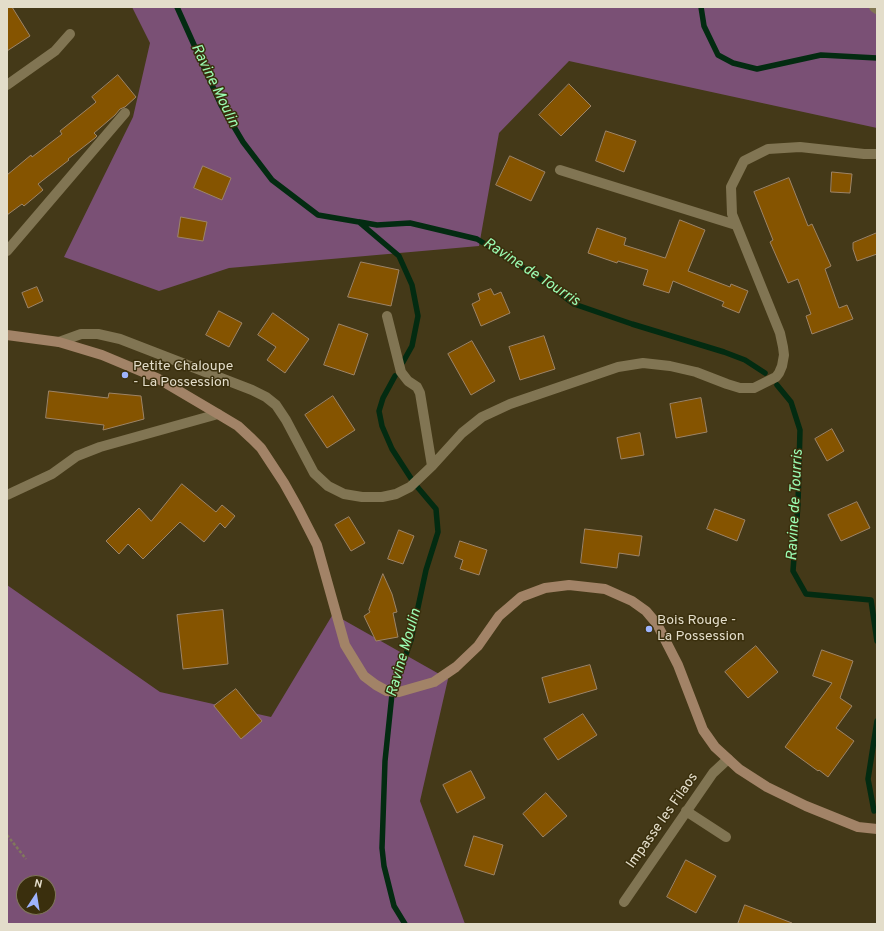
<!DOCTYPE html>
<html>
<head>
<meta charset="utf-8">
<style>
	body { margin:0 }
	#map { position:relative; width:884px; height:931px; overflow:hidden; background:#443918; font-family:Overpass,sans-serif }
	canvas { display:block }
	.frame { position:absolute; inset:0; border:8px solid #e3ddca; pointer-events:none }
	.north { position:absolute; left:16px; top:875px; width:40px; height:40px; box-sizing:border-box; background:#3a2f0d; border:1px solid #7e7559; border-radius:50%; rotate:12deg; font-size:11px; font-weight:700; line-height:16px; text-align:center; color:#e3ddca }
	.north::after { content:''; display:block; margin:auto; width:14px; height:18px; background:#9eb4fd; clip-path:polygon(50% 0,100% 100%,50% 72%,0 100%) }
</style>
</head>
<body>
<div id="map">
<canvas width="884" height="931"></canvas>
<div class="frame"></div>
<div class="north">N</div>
</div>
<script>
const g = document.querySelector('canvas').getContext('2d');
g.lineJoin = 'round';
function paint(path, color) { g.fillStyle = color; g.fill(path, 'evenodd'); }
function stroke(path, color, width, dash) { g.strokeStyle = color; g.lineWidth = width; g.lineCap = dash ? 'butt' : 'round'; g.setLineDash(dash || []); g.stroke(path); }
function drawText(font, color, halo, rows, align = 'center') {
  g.font = font + ' Overpass,sans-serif'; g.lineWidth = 3; g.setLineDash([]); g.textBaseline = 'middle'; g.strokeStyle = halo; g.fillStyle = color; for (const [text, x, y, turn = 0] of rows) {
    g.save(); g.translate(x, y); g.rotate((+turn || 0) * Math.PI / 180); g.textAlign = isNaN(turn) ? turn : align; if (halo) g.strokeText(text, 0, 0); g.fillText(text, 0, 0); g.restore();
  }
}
paint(new Path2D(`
	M132 7H877V128L569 61 499 133 479 246 229 268 159 291 64 257 133 117 150 43Z
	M7 585 160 692 271 717 333 614 448 679 420 801 465 924H7ZM24 883H48V907H24Z`), '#7a5075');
stroke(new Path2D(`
	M177 7 221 105 243 142 272 180 318 215 359 222 399 256 412 285 418 316 412 346 403 362
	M701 7 704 26 718 55 733 63 757 69 821 55 877 58
	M360 222 377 225 410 223 477 239 535 275 574 304 632 324 724 352 745 360 765 373
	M395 376 383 398 379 411 382 426 392 449 414 483 436 509 438 532 426 570 411 640 392 694 385 761 382 848 384 866 394 906 405 924
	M777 385 791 402 800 430 798 504 793 571 806 594 871 600 877 641
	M874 811 868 779 877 721`), '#032b11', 5.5);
const building = new Path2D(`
	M7 7H12L30 36 7 51Z
	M118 75 136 97 125 107 120 109 115 115 94 133 97 136 95 138 68 159 69 160 38 184 43 190 24 206 22 204 7 215V175L31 155 32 157 62 134 60 131 95 103 96 102 92 97Z
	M569 84 591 106 561 136 539 115Z
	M606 131 636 141 624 172 596 161Z
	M510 156 545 172 531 201 496 185Z
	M203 166 231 178 222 200 194 188Z
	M832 172 852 174 850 193 831 192Z
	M789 178 808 226 812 224 831 266 825 269 839 308 847 305 853 319 812 334 806 316 811 314 798 279 788 283 770 242 773 240 754 192Z
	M181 217 207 222 203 241 178 237Z
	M680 220 705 230 688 271 730 287 731 284 748 291 739 313 722 306 724 302 673 281 669 293 643 285 648 270 618 261 617 263 588 253 597 228 626 238 624 245 665 258Z
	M877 233V254L857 261 853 249V243Z
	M361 262 399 270 391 306 348 297Z
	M37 287 43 301 28 308 22 293Z
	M491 289 494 295 501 292 510 313 481 326 472 304 480 300 478 294Z
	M219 311 242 323 229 347 206 335Z
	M273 313 309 339 285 373 267 360 276 347 258 335Z
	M339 324 368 334 354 375 324 365Z
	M544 336 555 369 520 380 509 347Z
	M472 341 495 381 471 395 448 354Z
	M49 391 108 398 109 393 141 396 144 419 103 430 104 425 46 418Z
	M333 396 355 430 327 448 305 415Z
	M701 398 707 432 676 438 670 404Z
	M832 429 844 451 827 461 815 439Z
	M640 433 644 455 621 459 617 438Z
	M182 484 216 512 222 505 235 516 225 528 220 523 204 542 180 522 143 559 128 544 119 554 106 541 139 508 151 521Z
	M857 502 870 528 841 541 828 515Z
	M715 509 745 520 737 541 707 529Z
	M349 517 365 543 351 551 335 525Z
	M585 529 642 536 639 556 619 553 617 568 581 563Z
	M399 530 414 536 403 564 388 559Z
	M460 541 487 550 479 575 460 569 463 560 455 557Z
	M383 574 392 594 397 612 393 613 398 637 376 641 364 616 370 612 369 610Z
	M223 610 228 664 183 669 177 615Z
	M756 646 778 672 748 698 725 672Z
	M822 650 853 661 840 698 852 706 836 728 854 741 828 777 819 770 818 771 785 747 832 683 813 676Z
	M590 665 597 689 549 703 542 678Z
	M236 689 262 721 241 739 214 706Z
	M583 714 597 735 558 760 544 739Z
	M471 771 485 798 457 813 443 785Z
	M546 793 567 816 543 837 523 814Z
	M474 836 503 845 494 875 465 866Z
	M686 860 716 876 696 913 667 897Z
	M745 905 792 923V924H738Z`);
paint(building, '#855400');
stroke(building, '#9d8467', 1);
stroke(new Path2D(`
	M7 835 26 859`), '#81785c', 2.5, [3, 2]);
stroke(new Path2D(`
	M874 7 877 9
	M7 85 55 51 70 34
	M560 170 736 225
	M7 251 125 113
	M387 316 401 372 408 381 417 387 420 393 432 466
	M59 342 81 334H98L120 339 252 390 266 397 276 405 286 420 314 473 328 486 344 494 362 497H382L396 494 410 487 432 466 462 433 482 417 510 404 618 367 643 363 670 366 696 372 727 384 740 388H754L776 377 779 373 782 366 784 355 783 347 780 333 732 214 731 187 744 161 768 149 800 147 864 154H877
	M7 495 52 474 77 456 100 447 218 414
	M686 811 726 837
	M624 902 713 773 728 759`), '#817553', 10);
stroke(new Path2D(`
	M7 335 59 342 102 355 157 378 218 414 238 426 252 439 261 448 284 483 298 508 317 545 345 645 364 676 376 685 387 691 399 692 434 682 456 667 478 646 499 616 521 597 545 588 569 585 605 589 632 601 646 611 657 624 678 665 703 730 715 747 739 769 767 787 806 806 858 827 877 829`), '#a28367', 10);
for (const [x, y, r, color] of [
	[125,375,4,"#9eb4fd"],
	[649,629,4,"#9eb4fd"]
]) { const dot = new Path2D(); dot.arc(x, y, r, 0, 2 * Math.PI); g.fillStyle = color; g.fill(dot); stroke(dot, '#3a2f0d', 1.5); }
drawText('14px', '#e3ddca', '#3a2f0d', [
	["Petite Chaloupe",133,367],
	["- La Possession",133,383],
	["Bois Rouge -",657,621],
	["La Possession",657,637]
], 'left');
drawText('14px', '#e3ddca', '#3a2f0d', [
	["Impasse les Filaos",663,821,-55]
]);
drawText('italic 15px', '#9bfdb4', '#3a2f0d', [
	["Ravine Moulin",214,86,64],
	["Ravine de Tourris",531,273,33],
	["Ravine de Tourris",796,505,-87],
	["Ravine Moulin",405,653,-74]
]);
</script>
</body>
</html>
